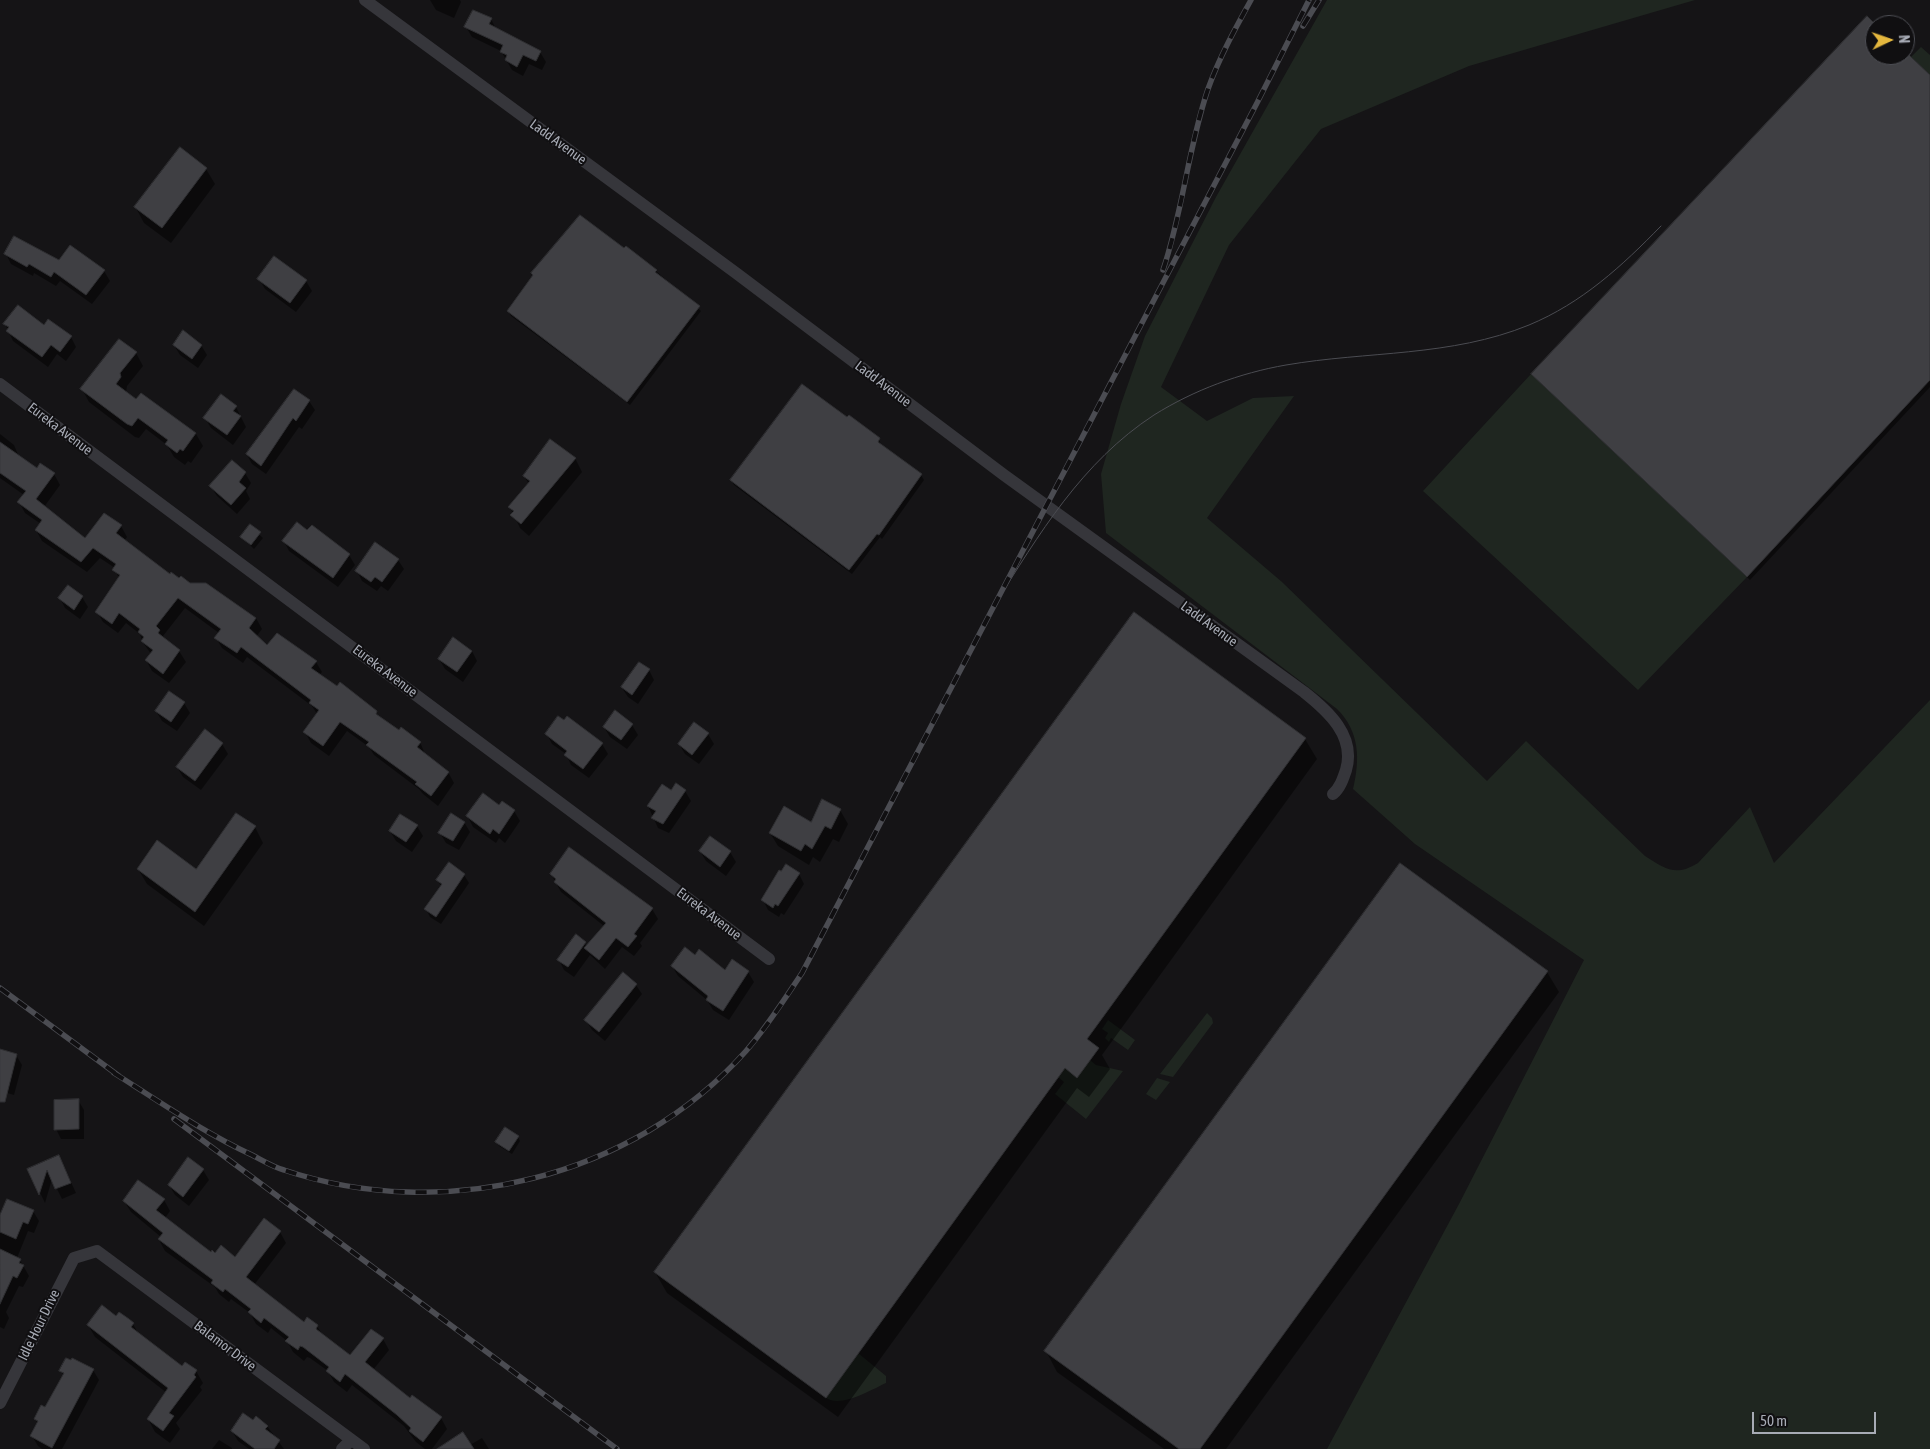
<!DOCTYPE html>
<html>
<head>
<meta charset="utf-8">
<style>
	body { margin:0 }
	#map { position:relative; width:1930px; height:1449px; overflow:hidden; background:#151416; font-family:"Asap Condensed",sans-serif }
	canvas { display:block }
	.north { position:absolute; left:1865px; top:15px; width:50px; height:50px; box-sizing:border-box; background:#100f11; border:1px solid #4c4d53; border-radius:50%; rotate:87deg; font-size:14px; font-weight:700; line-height:20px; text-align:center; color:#a7abb5 }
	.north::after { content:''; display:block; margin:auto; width:18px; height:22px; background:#e4b73e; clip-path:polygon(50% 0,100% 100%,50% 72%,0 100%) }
	.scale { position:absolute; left:1752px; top:1412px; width:124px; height:22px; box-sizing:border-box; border:2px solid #a7abb5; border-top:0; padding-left:6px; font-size:15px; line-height:18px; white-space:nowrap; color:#a7abb5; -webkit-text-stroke:4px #100f11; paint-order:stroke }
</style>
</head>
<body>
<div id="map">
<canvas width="1930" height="1449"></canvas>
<div class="north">N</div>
<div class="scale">50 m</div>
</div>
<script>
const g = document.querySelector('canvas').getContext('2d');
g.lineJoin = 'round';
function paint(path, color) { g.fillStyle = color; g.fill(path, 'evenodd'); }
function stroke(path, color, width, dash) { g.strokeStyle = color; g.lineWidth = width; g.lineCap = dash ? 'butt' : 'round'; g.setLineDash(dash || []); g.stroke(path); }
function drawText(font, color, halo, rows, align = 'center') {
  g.font = font + ' "Asap Condensed",sans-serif'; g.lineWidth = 4; g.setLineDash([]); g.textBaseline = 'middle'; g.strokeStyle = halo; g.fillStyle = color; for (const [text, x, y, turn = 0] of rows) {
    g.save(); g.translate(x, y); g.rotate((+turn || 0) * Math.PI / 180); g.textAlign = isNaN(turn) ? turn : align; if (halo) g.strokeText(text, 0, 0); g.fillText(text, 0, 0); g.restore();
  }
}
paint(new Path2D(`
	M1327 0H1695L1469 66 1321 129 1229 245 1161 387 1207 421 1253 398 1294 396 1207 518 1282 582 1487 781 1526 741 1645 856C1666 869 1675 877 1698 863L1750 807 1774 863 1930 700V1449H1327L1459 1204 1584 960 1415 844 1353 789C1360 759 1360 732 1337 709L1106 533 1101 474 1121 404 1145 336 1216 197Z
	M1921 47 1930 55V75L1911 57Z
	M1531 374 1747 577 1638 690 1423 491Z
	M1207 1013 1212 1018 1213 1023 1173 1077 1160 1074Z
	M1108 1020 1135 1040 1128 1050 1111 1038 1109 1042 1105 1038 1108 1033 1102 1029Z
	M1090 1060 1096 1065 1123 1071 1086 1119 1055 1094 1064 1082 1058 1077 1065 1068Z
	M1157 1078 1170 1082 1156 1100 1146 1094Z
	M858 1353 886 1376V1383C871 1390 841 1408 826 1398Z`), '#1f2620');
paint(new Path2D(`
	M430 0H460L461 2 454 18 436 10Z
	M491 19 496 29 540 52 546 62 542 70 529 64 523 76 512 70 501 51 472 37 466 27Z
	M1875 25V55L1905 53 1930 77V387L1750 580 1532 374Z
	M180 149 206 169 215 184 171 243 144 223 136 208Z
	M580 217 656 271 701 311 630 405 511 316 508 311Z
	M6 254 104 271 110 281 92 304 60 281 56 286 34 273 33 276 11 264Z
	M259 279 306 281 312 291 296 312 265 289Z
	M5 324 45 326 71 337 76 347 66 361 57 354 48 367 13 341ZM12 333 22 341 12 335Z
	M174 345H201L207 355 198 368 180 355Z
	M136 353 143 366 127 386 126 393 136 400 141 395 196 434 203 446 191 463 188 461 185 465 174 457 167 445 146 429 139 438 135 437 89 402 82 389Z
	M294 391 309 401 315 410 302 429 299 427 266 474 252 464 247 455Z
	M236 407 246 427 233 445 211 428 205 418Z
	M847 419 879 439 881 445 921 475 924 480 882 539 880 537 852 574 734 485 731 480Z
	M0 434 14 445 19 457 37 469 54 474 60 485 44 507 86 539 121 526 127 537 124 541 170 576 256 618 262 629 256 637 268 647 316 662 322 672 319 675 376 712 379 718 399 732 420 742 425 754 448 772 454 783 438 806 423 794 419 789 374 755 369 747 347 731 329 756 311 743 305 732 317 714 312 706 247 657 243 663 222 648 216 638 219 633 185 608 163 636 179 651 186 662 169 683 152 671 146 660 151 654 142 641 140 634 126 623 118 633 103 622 97 612 119 579 115 568 100 558 87 572 42 541 36 530 41 524 25 513 19 502 24 495 0 478Z
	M575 458 582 472 529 536 520 528 510 507 529 484 524 476Z
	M232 461 245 473 251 483 246 491 250 499 237 514 217 496 211 487Z
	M250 526 263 538 254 549 242 537Z
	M312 527 349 555 355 565 338 587 289 551 284 541 307 532Z
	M398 560 404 569 388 591 381 586 377 591 362 581 357 571Z
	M82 597 88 607 80 619 65 608 60 598Z
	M472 651 477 661 463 682 445 669 439 659Z
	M649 670 654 680 638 704 628 697 622 688Z
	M184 703 190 713 177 731 162 721 156 711Z
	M632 725 638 735 627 749 610 737 604 727Z
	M547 734 602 744 608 754 589 778 571 765 566 754 552 744Z
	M708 734 714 744 699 764 685 754 679 744Z
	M1305 739 1317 759 1102 1055 1110 1069 1089 1097 1077 1088 838 1417 667 1293 655 1272Z
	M222 744 228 754 201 790 183 777 177 767Z
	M685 791 691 801 669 833 658 828 648 806 671 792Z
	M840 810 848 824 839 842 833 839 820 862 813 857 809 865 778 846 770 833 811 823Z
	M514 811 520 821 505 843 499 838 496 843 473 827 468 817Z
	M464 822 470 832 459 850 446 843 440 833Z
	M417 826 423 836 412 852 396 841 390 831Z
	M255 827 263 843 204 926 147 884 138 869 196 870Z
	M710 837 730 852 736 862 726 876 706 861 700 851Z
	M551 874 652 909 658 919 640 943 642 946 634 956 622 947 605 969 590 955 574 977 564 970 559 960 576 936 587 946 604 926 561 892Z
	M799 874 804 884 784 915 781 913 779 917 768 910 763 900Z
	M464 875 469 883 441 924 430 917 426 909 441 887 438 880Z
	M695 956 725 972H748L754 982 729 1020 713 1010 707 1000 678 976 672 966Z
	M1547 972 1559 992 1226 1449H1164L1057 1372 1046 1351Z
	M636 985 642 994 605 1041 592 1030 586 1020Z
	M0 1051 16 1055 22 1065 14 1095 0 1091Z
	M78 1100 84 1110V1139H61L56 1129Z
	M518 1137 520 1141 512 1154 499 1146 497 1142Z
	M64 1167 76 1193 62 1199 52 1179 45 1203 29 1170Z
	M203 1170 209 1180 189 1206 175 1195 169 1185Z
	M164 1200 170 1211 165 1218 211 1254 235 1258 280 1232 286 1243 254 1285 304 1324 317 1326 323 1336 351 1357 383 1339 389 1350 373 1370 410 1400 441 1418 447 1429 432 1449H425L416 1442 404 1426 352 1385 347 1392 334 1382 328 1371 310 1358 307 1357 304 1361 293 1352 287 1341 271 1328 268 1333 256 1324 250 1313 231 1299 229 1302 219 1294 215 1287 165 1251 159 1240 161 1237 131 1212 124 1201Z
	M33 1211 39 1221 34 1233 28 1231 17 1258 20 1260 29 1276 23 1287 19 1286 6 1312 9 1318 4 1329 0 1327V1218Z
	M116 1318 133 1324 139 1335 182 1368 196 1371 203 1383 200 1387 202 1390 176 1423 180 1429 170 1443 155 1432 148 1419 167 1393 95 1337 88 1325Z
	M93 1370 99 1380 62 1449H42L38 1446 32 1436 38 1424 35 1419 46 1409 64 1376 61 1371Z
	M253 1422 267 1426 284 1449H249L238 1441 232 1431Z
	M482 1438 489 1449H450L470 1445Z
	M219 1440 232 1448V1449H212Z`), '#0007');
const building = new Path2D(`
	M473 10 492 18 489 24 541 51 536 61 523 55 517 67 505 60 507 55 500 52 503 45 464 27Z
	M1867 16 1875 24V55H1909L1930 75V380L1747 577 1531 374Z
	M180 147 207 168 162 228 134 207Z
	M580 215 624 248 626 246 657 270 655 272 700 306 627 402 507 311 533 275 531 273Z
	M14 236 59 260 70 245 105 270 86 295 54 272 51 277 29 264 27 267 4 254Z
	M274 256 307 280 290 303 257 279Z
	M18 305 44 325 48 319 72 336 60 352 51 345 42 357 6 331 9 327 3 324Z
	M183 330 202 345 192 359 173 345Z
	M119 339 137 352 120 373 121 377 116 384 136 399 141 393 196 433 183 451 180 449 177 453 165 444 168 440 138 418 132 426 127 424 80 389Z
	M802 384 847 417 849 415 880 438 878 442 922 474 879 535 877 534 849 570 730 480Z
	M294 389 310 400 296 421 293 418 261 466 246 454Z
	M221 394 237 406 233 411 241 416 227 435 203 418Z
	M550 439 576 458 521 524 510 515 514 511 508 507 530 481 523 476Z
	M0 442 37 468 40 463 55 473 36 499 85 538 104 513 122 525 116 533 170 574 171 572 179 578 181 576 190 583H206L256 618 249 628 267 645 277 633 317 661 311 668 337 686 340 682 377 711 376 714 399 730 401 727 421 742 417 747 449 772 431 796 415 784 417 782 366 745 369 742 340 722 323 746 303 732 319 710 309 703 311 700 241 647 237 653 214 638 221 629 178 598 156 626 160 630 158 633 180 650 163 674 145 660 153 650 141 641 144 637 138 632 140 629 119 613 112 624 95 612 120 575 112 570 116 564 93 548 81 562 35 530 42 520 17 502 26 491 0 473Z
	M232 460 246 472 239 482 246 488 231 505 209 486Z
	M297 522 307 530 312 525 350 554 333 578 282 541Z
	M250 524 261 532 251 545 240 537Z
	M375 542 399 559 382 582 375 577 371 582 355 571Z
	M68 585 83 596 74 610 58 598Z
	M1134 612 1306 738 1087 1039 1099 1048 1077 1078 1065 1068 826 1398 654 1272Z
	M453 637 472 651 457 672 438 659Z
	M639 662 650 669 632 695 621 687Z
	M169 691 185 702 171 722 155 711Z
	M615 710 633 724 621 740 603 727Z
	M558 716 564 720 567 716 603 743 583 769 564 755 567 751 545 734Z
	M694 722 709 733 692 755 678 744Z
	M205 729 223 743 195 781 176 767Z
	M676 783 686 790 663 824 651 818 656 811 647 806 662 784 671 790Z
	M483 793 499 805 502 801 515 810 499 834 493 829 490 834 466 816Z
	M822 799 841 809 831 829 825 826 812 849 805 844 801 851 769 833 784 806 811 822Z
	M236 813 256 826 195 912 137 869 157 840 196 869Z
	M451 813 465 822 453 841 438 833Z
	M400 814 418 825 406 842 389 831Z
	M710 836 731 851 720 867 699 851Z
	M569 847 653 908 634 934 637 936 628 947 616 938 599 960 584 948 606 923 554 882 556 879 550 874Z
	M449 862 465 874 436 917 424 909 442 884 436 880Z
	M1400 863 1548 971 1200 1449H1179L1044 1351Z
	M786 864 800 873 778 906 775 904 773 908 761 900 779 870 781 871Z
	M576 934 586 942 568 967 557 960Z
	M685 947 695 955 699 949 725 970 732 959 749 971 723 1011 706 1000 708 996 671 966Z
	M623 972 637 984 599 1032 584 1020Z
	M0 1049 17 1054 5 1102H0Z
	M79 1099V1129L54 1130V1100Z
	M505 1127 519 1136 509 1151 495 1142Z
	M59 1155 71 1183 55 1189 47 1170 39 1195 27 1169Z
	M188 1157 204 1169 183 1197 168 1185Z
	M138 1180 165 1199 156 1210 211 1252 212 1250 215 1253 221 1245 235 1257 264 1218 281 1231 246 1277 304 1322 307 1317 318 1325 316 1329 350 1355 371 1329 384 1338 365 1362 410 1398 412 1395 442 1417 423 1442 409 1431 411 1428 397 1415 345 1374 340 1382 326 1371 329 1367 303 1347 300 1346 298 1350 285 1341 289 1337 264 1318 261 1323 248 1312 251 1309 225 1289 223 1292 211 1283 213 1280 158 1239 163 1233 123 1201Z
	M7 1199 34 1210 28 1224 23 1222 16 1239 0 1232V1215Z
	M0 1249 21 1259 19 1263 24 1265 17 1278 13 1276 0 1304Z
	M102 1305 116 1316 119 1312 129 1319 134 1323 131 1327 182 1366 185 1362 197 1370 194 1375 196 1377 169 1413 174 1416 163 1431 147 1419 168 1388 87 1325Z
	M66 1358 71 1360 72 1358 94 1369 52 1448 30 1436 38 1421 34 1419 41 1405 45 1407 64 1373 59 1371Z
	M243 1413 253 1420 256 1416 268 1426 265 1429 280 1440 274 1449H255L231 1431Z
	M463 1432 474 1449H437Z`);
paint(building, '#3f3f43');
stroke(building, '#2f2f32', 1);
stroke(new Path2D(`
	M365 0 736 273 1004 475 1304 692C1328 711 1356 736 1346 770 1343 779 1340 788 1333 794
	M0 384 769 959
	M0 1403 74 1258 97 1251 364 1449
	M342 1449 351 1440`), '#36363b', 12);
stroke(new Path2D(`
	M994 606C1039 534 1082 462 1154 415 1194 390 1240 373 1286 365 1367 351 1451 357 1529 325 1582 303 1622 266 1661 226`), '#4b4c52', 1);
const rail = new Path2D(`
	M1303 26 1319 0
	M1163 270C1183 211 1188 148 1208 89 1219 58 1235 29 1251 0
	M0 988 119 1076
	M114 1073C160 1102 203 1132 252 1155 262 1160 273 1167 284 1170 444 1224 633 1178 746 1051 767 1027 784 1000 802 973L1257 103 1309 0
	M174 1119 617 1449`);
stroke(rail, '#4b4c52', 5.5);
stroke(rail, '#100f11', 4, [11]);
drawText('14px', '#a7abb5', '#100f11', [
	["Ladd Avenue",558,142,36],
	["Ladd Avenue",883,384,37],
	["Eureka Avenue",60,429,37],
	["Ladd Avenue",1209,624,36],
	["Eureka Avenue",385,671,37],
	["Eureka Avenue",709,914,37],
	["Idle Hour Drive",39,1325,-64],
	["Balamor Drive",225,1346,37]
]);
</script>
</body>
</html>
